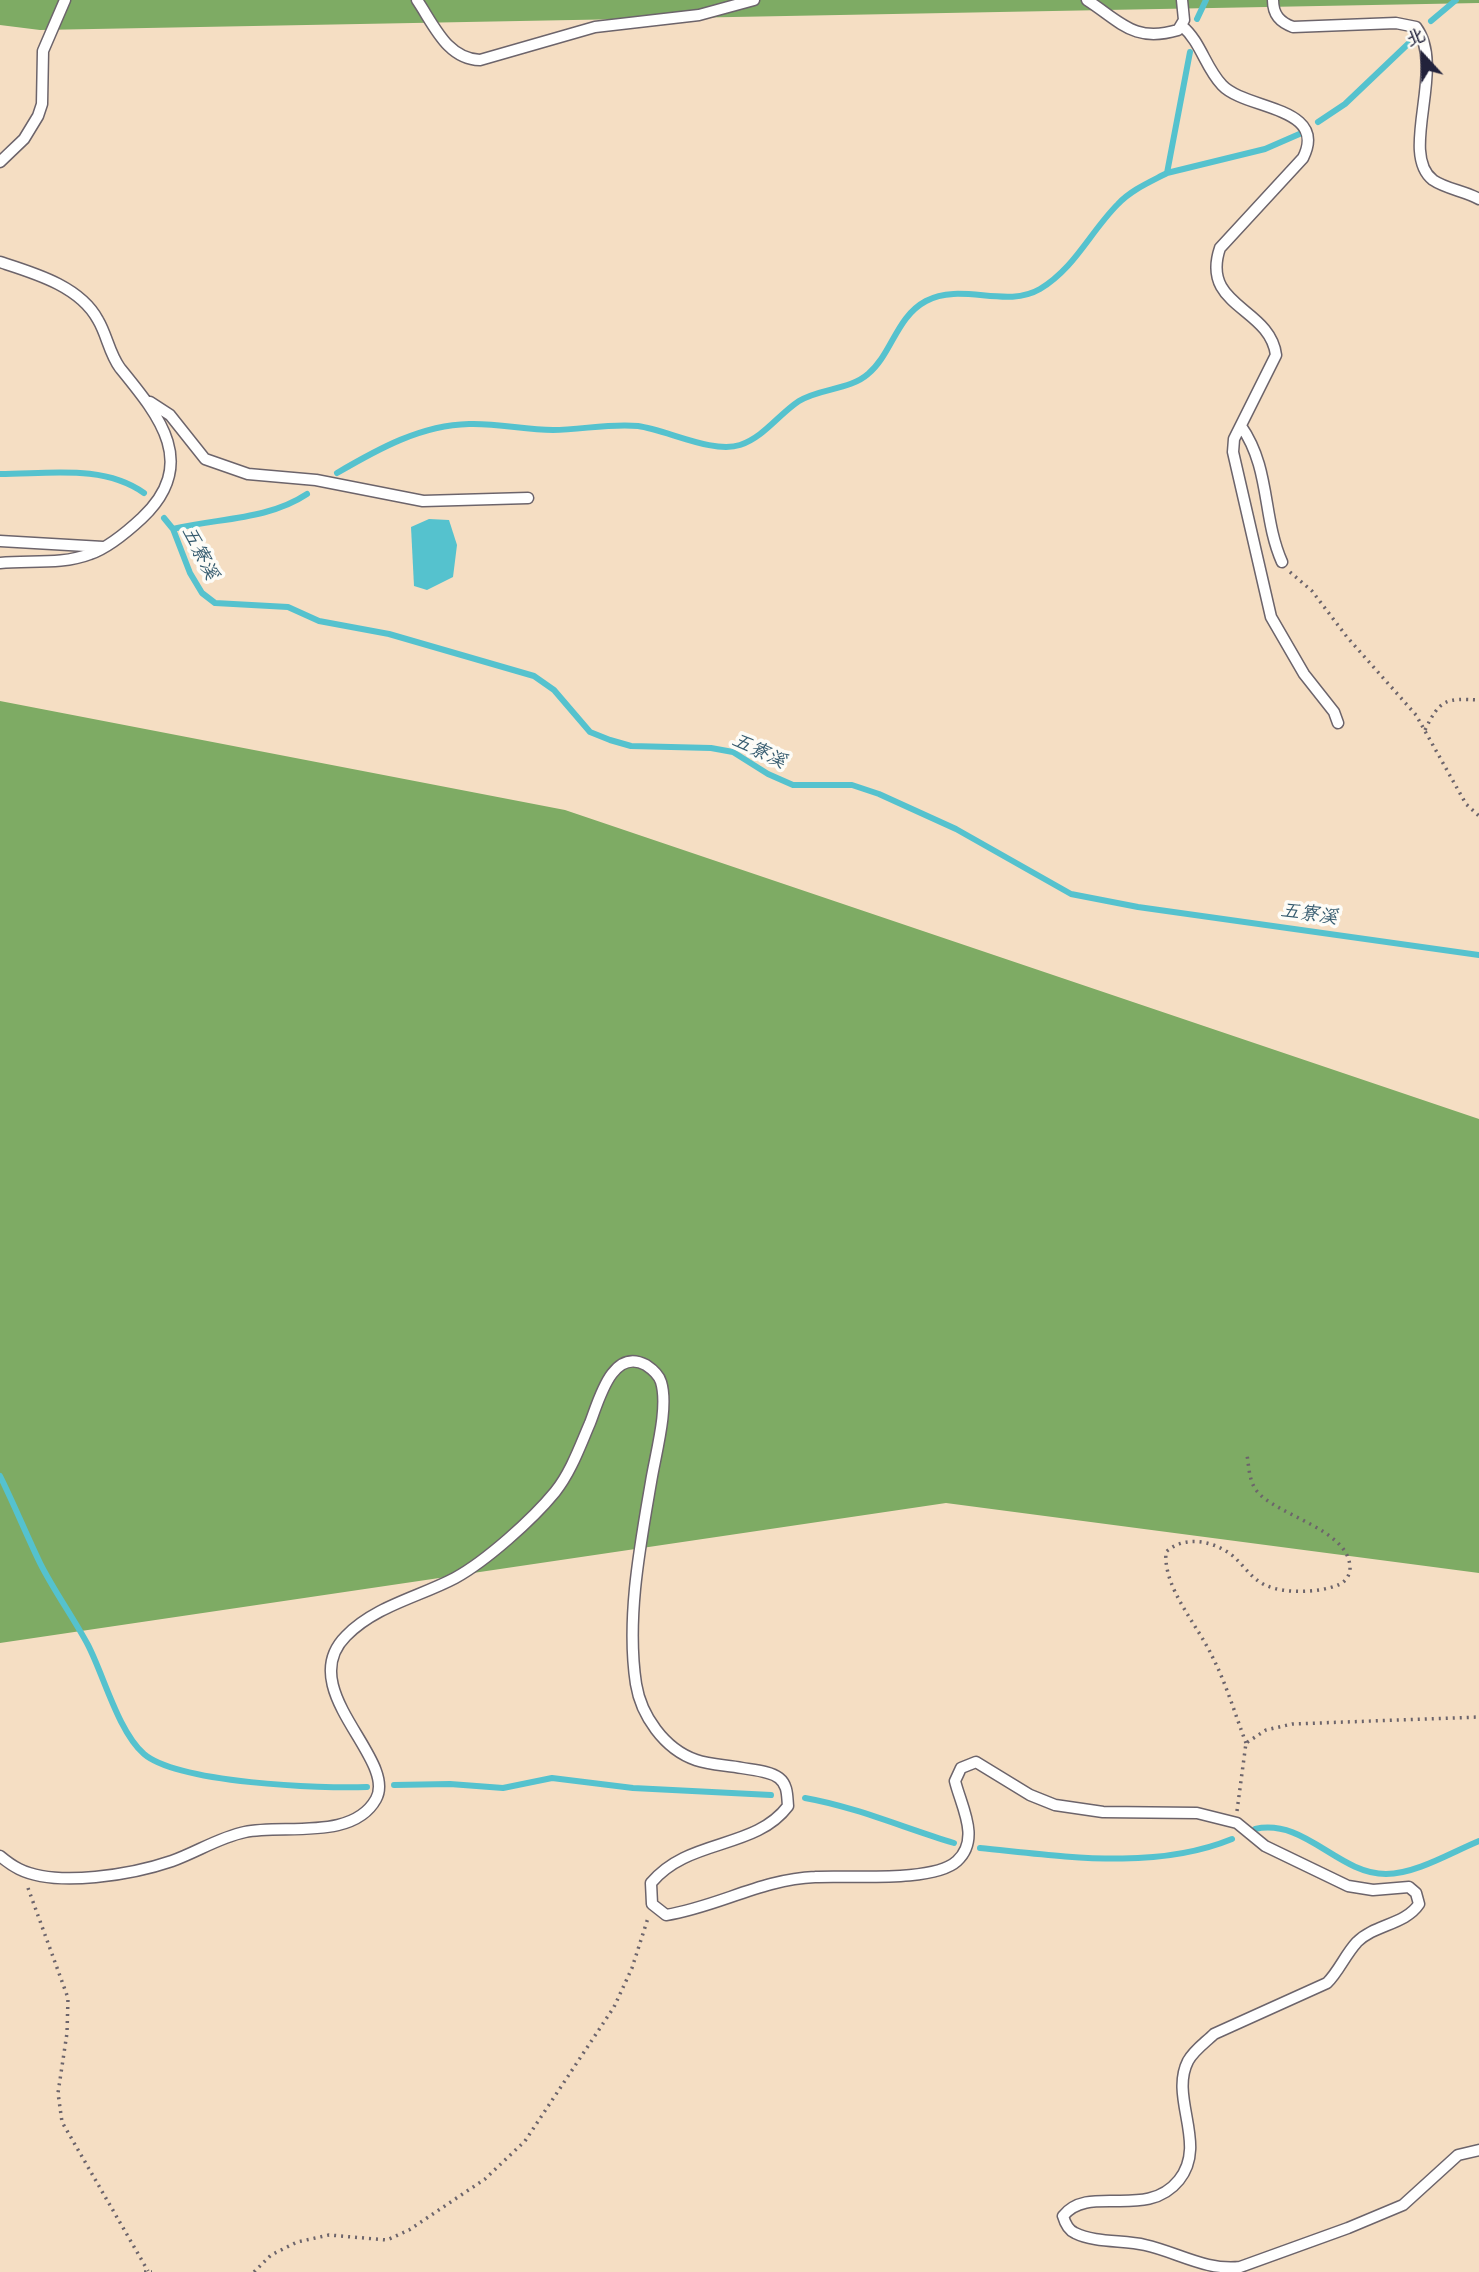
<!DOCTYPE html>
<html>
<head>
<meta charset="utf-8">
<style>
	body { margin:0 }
	#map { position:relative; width:1479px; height:2272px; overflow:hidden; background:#f5dec3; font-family:Delius,"LXGW WenKai TC",sans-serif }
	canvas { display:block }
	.north { position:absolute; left:1388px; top:21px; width:70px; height:70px; -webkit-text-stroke:5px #fdfcf7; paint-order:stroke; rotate:338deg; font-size:19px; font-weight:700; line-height:28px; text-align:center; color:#22223b }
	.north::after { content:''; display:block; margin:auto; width:24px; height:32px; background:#22223b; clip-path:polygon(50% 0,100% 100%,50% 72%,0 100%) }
</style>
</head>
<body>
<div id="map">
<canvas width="1479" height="2272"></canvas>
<div class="north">北</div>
</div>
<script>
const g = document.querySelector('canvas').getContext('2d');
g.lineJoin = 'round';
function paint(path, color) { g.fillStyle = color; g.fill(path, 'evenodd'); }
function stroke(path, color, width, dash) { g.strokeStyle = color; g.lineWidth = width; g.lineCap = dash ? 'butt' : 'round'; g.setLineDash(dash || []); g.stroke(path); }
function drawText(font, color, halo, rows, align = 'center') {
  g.font = font + ' Delius,"LXGW WenKai TC",sans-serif'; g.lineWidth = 7; g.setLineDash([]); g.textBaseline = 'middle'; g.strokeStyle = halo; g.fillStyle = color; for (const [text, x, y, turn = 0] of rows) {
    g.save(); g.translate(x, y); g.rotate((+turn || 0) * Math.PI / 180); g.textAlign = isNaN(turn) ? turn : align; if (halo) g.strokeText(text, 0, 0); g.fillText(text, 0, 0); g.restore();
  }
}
paint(new Path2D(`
	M0 0H1479V3L40 30 0 25Z
	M0 701 565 810 1479 1119V1573L946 1503 0 1643Z`), '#7eab64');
paint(new Path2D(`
	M429 519 449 520 457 545 453 577 427 590 414 586 411 527Z`), '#55c2ce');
stroke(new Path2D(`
	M1197 19 1206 0
	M1431 21 1456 0
	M1318 122 1345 104 1408 44
	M1167 173 1265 149 1304 132
	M337 473C378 449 421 425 469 424 498 423 525 430 553 430 581 430 610 423 638 426 667 430 713 454 740 445 764 437 779 414 799 401 820 388 850 390 868 374 892 354 896 317 926 301 961 282 1006 309 1040 289 1075 268 1090 232 1118 204 1131 190 1150 182 1167 173L1190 52
	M0 474C48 474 103 464 144 493
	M164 518 173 529 190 573 202 593 215 603 288 607 319 621 389 634 534 676 554 690 590 732 610 740 631 746 711 748 733 752 768 774 793 785H852L879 794 956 829 1071 894 1138 907 1479 955
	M173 529C218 518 268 520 307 494
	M0 1476C14 1504 26 1534 40 1563 54 1591 73 1617 88 1645 104 1676 118 1731 144 1754 178 1783 321 1789 367 1787
	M394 1785 450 1784 503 1788 552 1778 633 1788 771 1795
	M805 1798C856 1807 904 1828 954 1843
	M1255 1829C1305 1818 1338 1874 1386 1874 1416 1874 1452 1852 1479 1841
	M980 1848C1062 1856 1154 1871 1232 1839`), '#55c2ce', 6);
const service = new Path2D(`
	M417 0C434 25 447 59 480 60L595 27 699 15 754 0
	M1087 0C1121 22 1134 43 1178 30L1184 20 1182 0
	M1273 0C1273 15 1280 22 1293 27L1396 23 1416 27C1447 68 1398 153 1433 180 1446 189 1465 191 1479 199
	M1182 26C1201 42 1205 67 1222 85 1245 110 1329 106 1303 158L1220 248C1200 307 1270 307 1276 355L1234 439 1233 452 1271 617 1304 674 1334 712 1338 723
	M0 162 24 139 38 116 42 104 43 51 65 0
	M0 262C34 273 80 286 98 320 107 335 109 353 120 368 160 417 199 464 142 518 128 531 108 548 90 554 62 565 29 560 0 563
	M150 402 170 415 205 459 248 474 316 480 423 501 528 498
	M1241 426C1271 469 1262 517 1282 562
	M0 541 103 547
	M0 1856C6 1861 13 1866 19 1869 57 1888 134 1874 172 1861 197 1852 220 1837 245 1832 283 1824 353 1841 376 1799 398 1759 293 1689 346 1636 375 1606 419 1597 455 1578 486 1561 532 1520 555 1492 571 1472 580 1446 590 1423 599 1400 612 1347 646 1365 652 1369 659 1375 661 1382 669 1408 655 1456 651 1482 640 1546 626 1619 636 1684 641 1715 664 1749 696 1760 710 1765 727 1765 742 1768 753 1770 770 1771 779 1778 788 1785 787 1796 788 1806 755 1850 688 1838 651 1883L652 1904 666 1915C717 1907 762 1879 815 1877 848 1875 933 1883 957 1861 981 1839 961 1806 955 1781L961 1768 976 1762 1030 1795 1055 1805 1103 1812 1197 1813 1237 1823 1265 1846 1348 1886 1373 1890 1409 1887 1416 1893 1419 1904C1405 1925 1375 1924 1357 1942 1345 1955 1339 1971 1327 1983L1214 2034C1206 2042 1194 2050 1188 2061 1169 2098 1208 2144 1179 2180 1146 2221 1089 2183 1063 2216 1065 2223 1068 2230 1075 2233 1095 2243 1124 2240 1145 2245 1177 2252 1206 2271 1240 2267L1348 2228 1403 2205 1458 2155 1479 2150`);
stroke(service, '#6c646b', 13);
stroke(new Path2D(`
	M1290 572 1312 591 1347 637 1416 715 1466 804 1479 816
	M1425 730C1440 699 1446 698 1479 700
	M1246 1743C1235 1714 1226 1683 1212 1656 1197 1624 1163 1588 1166 1552 1183 1536 1210 1540 1229 1553 1242 1562 1249 1577 1265 1585 1284 1594 1318 1593 1338 1585 1344 1583 1349 1577 1350 1570 1352 1529 1275 1516 1256 1490 1249 1480 1249 1467 1247 1455
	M1237 1811 1246 1743 1266 1730 1292 1724 1479 1717
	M28 1888 68 1998 67 2033 58 2093 62 2122 148 2271
	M144 2272H152
	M254 2272 271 2255 297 2242 329 2235 387 2240 409 2230 485 2179 525 2141 614 2007 632 1968 648 1918`), '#6c646b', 3.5, [2, 5]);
stroke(service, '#fff', 10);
drawText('italic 19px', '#345a6e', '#fdfcf7', [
	["五寮溪",200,553,63],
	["五寮溪",759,751,25],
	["五寮溪",1309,914,8]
]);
</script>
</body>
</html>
